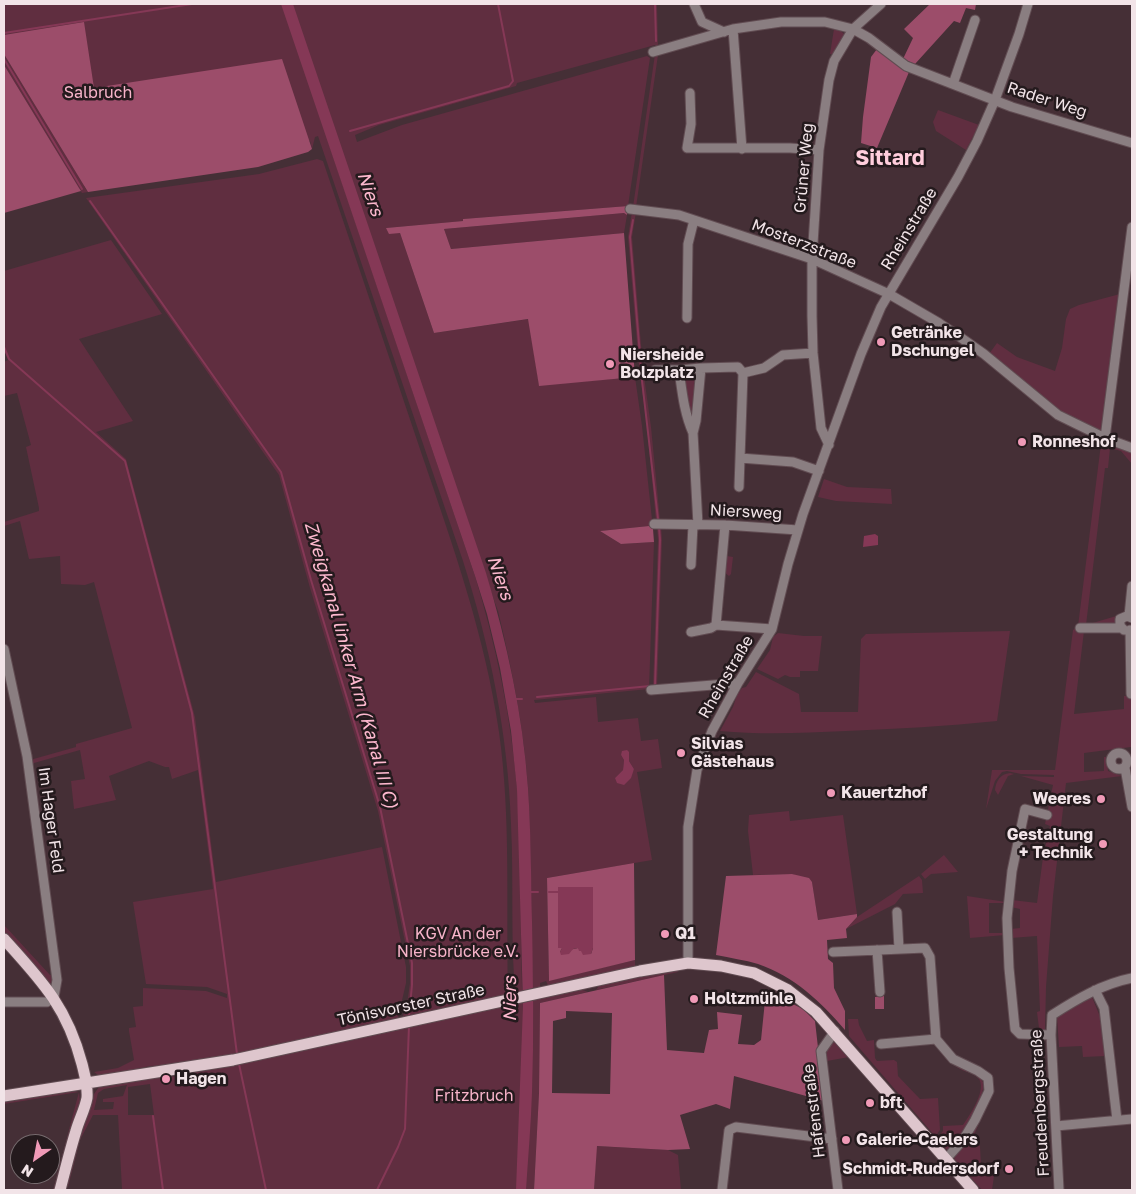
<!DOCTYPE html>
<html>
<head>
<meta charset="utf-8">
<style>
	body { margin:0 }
	#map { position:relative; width:1136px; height:1194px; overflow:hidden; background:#452f36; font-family:"Golos Text",sans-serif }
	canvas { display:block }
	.frame { position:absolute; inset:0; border:5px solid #f2e4e8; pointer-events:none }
	.north { position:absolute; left:10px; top:1134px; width:50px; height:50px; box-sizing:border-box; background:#241a1d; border:1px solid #766b6e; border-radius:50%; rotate:213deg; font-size:14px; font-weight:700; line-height:20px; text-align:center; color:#f2e4e8 }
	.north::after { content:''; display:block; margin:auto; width:18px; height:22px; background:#f09ab7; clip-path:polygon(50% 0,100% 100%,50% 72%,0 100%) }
</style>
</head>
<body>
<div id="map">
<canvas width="1136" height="1194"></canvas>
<div class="frame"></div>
<div class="north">N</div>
</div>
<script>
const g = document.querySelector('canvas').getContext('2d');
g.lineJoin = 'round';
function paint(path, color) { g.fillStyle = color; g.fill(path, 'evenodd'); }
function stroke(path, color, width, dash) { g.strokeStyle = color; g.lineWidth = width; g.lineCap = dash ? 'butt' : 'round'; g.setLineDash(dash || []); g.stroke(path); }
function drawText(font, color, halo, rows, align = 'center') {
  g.font = font + ' "Golos Text",sans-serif'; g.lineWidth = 5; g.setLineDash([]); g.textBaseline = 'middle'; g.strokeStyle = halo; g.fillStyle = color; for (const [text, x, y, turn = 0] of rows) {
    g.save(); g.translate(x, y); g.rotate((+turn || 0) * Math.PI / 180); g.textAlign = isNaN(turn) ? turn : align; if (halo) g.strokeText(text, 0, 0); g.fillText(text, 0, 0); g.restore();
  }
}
paint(new Path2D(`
	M4 4H657L658 48 655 45 517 83 516 86 379 125 355 135 357 142 402 125 647 56 650 58 628 206 463 219 464 221 386 228 400 233 434 333 529 319 539 385 635 377 642 426 653 529 649 526 600 531 621 544 654 542 649 689 534 700 535 703 596 697 598 722 638 718 641 741 658 739 662 768 637 772 652 860 547 878 549 980 635 960V967L551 987 548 985 546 981 540 983V997L580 989 588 992 540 1003 539 1093 534 1190 122 1189 118 1115H93L80 1140 68 1187 64 1183 80 1128 90 1110 94 1094 99 1087 143 1079 180 1076 192 1071 402 1021 404 1012H406L410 983V966L378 811 310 588 279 475 86 198 259 174 317 159 323 161C356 259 389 357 422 455 453 546 485 636 499 732 511 817 506 904 508 990L507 997 516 1002C510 943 514 883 511 824 508 734 490 646 463 561L318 136 315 137 312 149 310 141 84 186 88 192 82 193 77 186 4 208ZM328 141 498 611C512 669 524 728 528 788 532 859 531 931 533 1002L523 1004 522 987C520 921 522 854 517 789 511 716 496 646 475 576ZM629 752V761L634 769 631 775 615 778 623 770 624 760 621 755ZM150 1084 154 1115H128V1087ZM127 1085 123 1096 103 1099V1102H114L113 1109 94 1110 98 1093 104 1089Z
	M834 29 840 30 844 34 834 54H830Z
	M655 54 658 55 636 207H633Z
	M938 110 979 125 966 150 936 131 933 122Z
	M632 212H636L632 237 643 369 651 427 660 520 656 521 647 427 639 366 628 237Z
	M624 213 627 215 624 233 451 249 444 229Z
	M111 240 162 314 79 339 133 421 96 432 126 459 195 717 216 882 382 847 406 967V983L397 1022 235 1055 176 1065 150 1066 101 1077 94 1072 118 1068 134 1060 129 1031V1028L136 1027 133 1007 143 1006V988L206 991 227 998V994L207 987 146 984 133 902 213 889 198 770 172 779 169 767H165L149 761 109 776 116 800 74 809 71 781 85 779 80 750 34 763 31 767 30 760 76 747V744L132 728 94 582 85 585 61 584 60 556 29 559 20 521 4 526V522L39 511V508L26 447 31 445 17 393 4 396V362L8 360 4 350V271Z
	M1120 294 1102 433 1068 417 1055 408 989 354 997 343 1017 357 1055 371 1062 348 1066 319 1070 309 1079 305Z
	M686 373H693L696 375 693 424 682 378Z
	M1101 444 1110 447V444L1132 451V464L1121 451 1110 448 1108 468H1105L1086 625 1123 614 1118 625 1084 631 1074 714 1124 709V696H1132V764L1131 747 1084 753V772L1104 771V757H1107L1108 771 1122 776 1066 783 1053 896 1046 987 1045 1030 1043 1032 1034 1031V1029L1039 1028 1037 1012 1040 1011 1037 936 1011 938V929L1020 928V909L1011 907 1012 900 1037 903 1043 857 1050 826 1045 824 1053 785 1021 776 1054 777V775L1021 774 1007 771 1002 772 995 781 986 809 992 770H1055L1073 630 1078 626Z
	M824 479 847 487 891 489 892 504 836 501 818 497Z
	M657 526H661L662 540 657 688H653L658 540Z
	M729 530 727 556 733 557 731 574 729 576 724 572 727 532Z
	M1010 631 997 721C947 726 896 729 846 731 804 733 762 735 720 731L733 707 737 695 742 688 746 687 756 672 799 694 801 712H858L861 639 866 634Z
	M778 633 804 636H822L818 671H800V677H790L785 675 778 679 757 669 770 650 773 637Z
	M1010 773 1014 774 1008 776 998 795 995 790C996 781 1000 774 1010 773Z
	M789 811 790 821 843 815 857 914 818 920 812 882 792 874 753 875 748 831 749 815Z
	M944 855 958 872 931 874 925 879 921 874Z
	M919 876 922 880 923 893 903 894 895 904 846 929 857 917Z
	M967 896 1006 902 1005 908H1003V903H989V933H1003V929H1005V935L970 938Z
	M4 925 50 975 54 976 53 983 50 984 47 982 4 935Z
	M677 970 678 972 596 990 600 984Z
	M1092 997 1101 1019 1106 1056 1083 1057 1082 1046 1059 1047 1057 1017Z
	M848 1019H858L859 1025 867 1041 874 1040 875 1058 877 1061 894 1060 897 1062 898 1076 920 1099 938 1098 940 1130 937 1134 939 1136 943 1131V1126L963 1125C970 1115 988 1088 978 1078 974 1073 965 1072 960 1069 951 1064 945 1058 939 1050L959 1067 980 1077 984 1084C982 1101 963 1142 947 1150L849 1036Z
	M836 1042 849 1057 827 1061C826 1052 826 1044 836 1042Z
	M71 1091 79 1092 80 1101 57 1190H53L79 1092 4 1104V1101Z
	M986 1107 971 1142 980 1146 981 1166 994 1176 992 1190H982L954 1159Z
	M596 1146 668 1150 678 1155 681 1190H594Z`), '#602e40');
paint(new Path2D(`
	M930 4H976L975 10 966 8 960 23 954 21 915 64 903 59 913 38 904 29Z
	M84 22 94 88 282 59 312 149 308 152 258 167 88 192 4 54V35Z
	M877 49 900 67 909 72 877 148 861 143 863 117 871 57Z
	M4 65 79 188 81 191 4 213Z
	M628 206 627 215 624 213 444 229 451 249 624 233 635 377 539 386 528 319 434 333 400 233 389 234 386 228 463 221V219Z
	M649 526 653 529 654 542 621 544 600 531Z
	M634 863 635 960 549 981 547 878ZM593 887V948L591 954 578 948 560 952Z
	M792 874 809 878 812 882 818 920 857 914V917L846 929 847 938 827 940 828 959 833 963 834 988 845 1011V1030C821 1002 794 976 758 964 745 960 730 958 716 955L726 876Z
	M664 975 667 1050 704 1053 709 1030 718 1029 717 1012 742 1015 738 1044 754 1045 761 1040 766 991 803 1009 815 1021 824 1101 734 1076 730 1109 716 1104 680 1115 690 1149 668 1150 597 1146 594 1190H534L539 1093 540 1003ZM566 1011 612 1013 610 1094 552 1093 553 1021 566 1018Z
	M884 996V1009H875V997Z`), '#9c4d6a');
paint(new Path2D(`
	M281 4H293L486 573C507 643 523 715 528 788 531 833 531 877 532 921 533 978 534 1035 532 1092 531 1125 528 1157 526 1190H516L523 1006 517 790 511 731 500 668 487 614 475 576Z
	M875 534 878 536V545L863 547 864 536Z
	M627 750 629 752V761L634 769 631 778 624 785 617 783 615 778 623 770 624 760 621 755 622 751Z
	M558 887H593V948L591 954 583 955 581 951H579L578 948 573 949 569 954 561 955 560 952 562 948H558Z`), '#853856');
stroke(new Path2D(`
	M655 4 656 41
	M4 33 192 4
	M4 59 82 189
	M350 131 509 86 513 81 498 4
	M90 201 281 472 311 580 380 807 412 963V985L409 1016
	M633 220 630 237 641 367
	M4 347 9 359 125 461 192 713 237 1054
	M641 372 658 519
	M655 686 660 540 659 527
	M537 697 650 686
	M515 699H522
	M530 892H538
	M549 892H559
	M239 1064 266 1190
	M153 1116 163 1190
	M377 1190 398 1147 405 1129 409 1026`), '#853856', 2);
const minor = new Path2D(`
	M694 4 702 22 724 32
	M733 29 742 149
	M653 52 733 29 781 22H825L853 29 869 38 906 66 1012 107 1132 143
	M953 84 975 20
	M690 93 691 124 687 148H790L819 150
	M630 209 679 215 812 259 889 294 939 323 960 337 984 354 1058 415 1105 438 1132 448
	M687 318 688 244 694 220
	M655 370H679
	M693 433 696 421 701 368 738 367 743 373
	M1105 438 1132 227
	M829 445 821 428 813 353 812 316V259L819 150 829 80 834 61 853 29 881 4
	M740 458 793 462 819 471
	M739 487 743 373 764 368 783 355 813 353
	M654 524 725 525 798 530
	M698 525 693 433C684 413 682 391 679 370L701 368
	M691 565 693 525
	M1129 616 1132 586
	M716 625 725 525
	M1080 628H1121
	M1124 630 1120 626V619L1127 616 1132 618
	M1130 630 1131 694
	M691 632 711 628 716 625 772 629
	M4 649 27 756 57 980 54 997 47 1002H4
	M651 690 738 683
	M1111 761a8 8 0 1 1 16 0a8 8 0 1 1-16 0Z
	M1125 768 1132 807
	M1047 815 1025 809 1012 871 1007 918 1009 968 1015 1029 1020 1034 1051 1035
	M897 912 899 949
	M877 950 880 992
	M833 952 925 948 930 957 936 1039 953 1059 978 1071 988 1078 989 1091 975 1120 963 1140 946 1159
	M688 963V827L697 770 712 731 738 683 772 629 788 564 803 514 861 354 881 307 958 177 977 141 995 100 1019 34 1028 4
	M1095 990 1104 1008 1117 1120
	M835 1031 821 1051 838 1190
	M881 1044 936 1039
	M1056 1126 1132 1119
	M722 1190 729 1130 736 1127 832 1139
	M1059 1190 1051 1035 1052 1015C1077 999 1102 984 1132 978`);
const major = new Path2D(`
	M4 939C42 981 67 1007 82 1064 85 1076 88 1086 87 1098 85 1109 79 1120 76 1131 70 1150 65 1171 60 1190
	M4 1096 233 1060 640 971 688 963 721 966 744 971 754 973 788 990 816 1012 973 1190`);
stroke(minor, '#614c52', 11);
stroke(major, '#614c52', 13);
stroke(minor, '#8a7e81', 9);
stroke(major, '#dec6cd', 11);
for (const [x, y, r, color] of [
	[881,342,5,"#f09ab7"],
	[610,364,5,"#f09ab7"],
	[1022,442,5,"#f09ab7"],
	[681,753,5,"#f09ab7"],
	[831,793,5,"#f09ab7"],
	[1101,799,5,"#f09ab7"],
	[1103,844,5,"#f09ab7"],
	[665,934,5,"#f09ab7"],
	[694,999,5,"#f09ab7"],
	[166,1079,5,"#f09ab7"],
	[870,1103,5,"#f09ab7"],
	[846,1140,5,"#f09ab7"],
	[1009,1169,5,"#f09ab7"]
]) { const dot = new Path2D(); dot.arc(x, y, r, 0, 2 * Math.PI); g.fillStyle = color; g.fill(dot); stroke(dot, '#241a1d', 2); }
drawText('16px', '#f8b4ca', '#241a1d', [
	["Salbruch",98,93],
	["KGV An der",458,934],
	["Niersbrücke e.V.",458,952],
	["Fritzbruch",474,1096]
]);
drawText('16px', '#f2e4e8', '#241a1d', [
	["Rader Weg",1047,100,18],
	["Grüner Weg",804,168,-85],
	["Rheinstraße",909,229,-59],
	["Mosterzstraße",804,244,21],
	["Niersweg",746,512,3],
	["Rheinstraße",726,677,-60],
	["Im Hager Feld",51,820,82],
	["Tönisvorster Straße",411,1005,-12],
	["Freudenbergstraße",1040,1103,-93],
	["Hafenstraße",814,1111,-97]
]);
drawText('bold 16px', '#f2e4e8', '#241a1d', [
	["Getränke",891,333],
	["Dschungel",891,351],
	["Niersheide",620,355],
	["Bolzplatz",620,373],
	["Ronneshof",1032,442],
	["Silvias",691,744],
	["Gästehaus",691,762],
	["Kauertzhof",841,793],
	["Weeres",1091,799,"right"],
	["Gestaltung",1093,835,"right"],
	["+ Technik",1093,853,"right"],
	["Q1",675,934],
	["Holtzmühle",704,999],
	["Hagen",176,1079],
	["bft",880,1103],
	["Galerie-Caelers",856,1140],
	["Schmidt-Rudersdorf",999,1169,"right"]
], 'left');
drawText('italic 18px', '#fdb8ce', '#241a1d', [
	["Niers",370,194,71],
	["Niers",500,578,71],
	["Zweigkanal linker Arm (Kanal III C)",351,665,74],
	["Niers",510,999,-90]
]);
drawText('bold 21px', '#ffcddc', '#241a1d', [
	["Sittard",890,158]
]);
</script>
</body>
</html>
